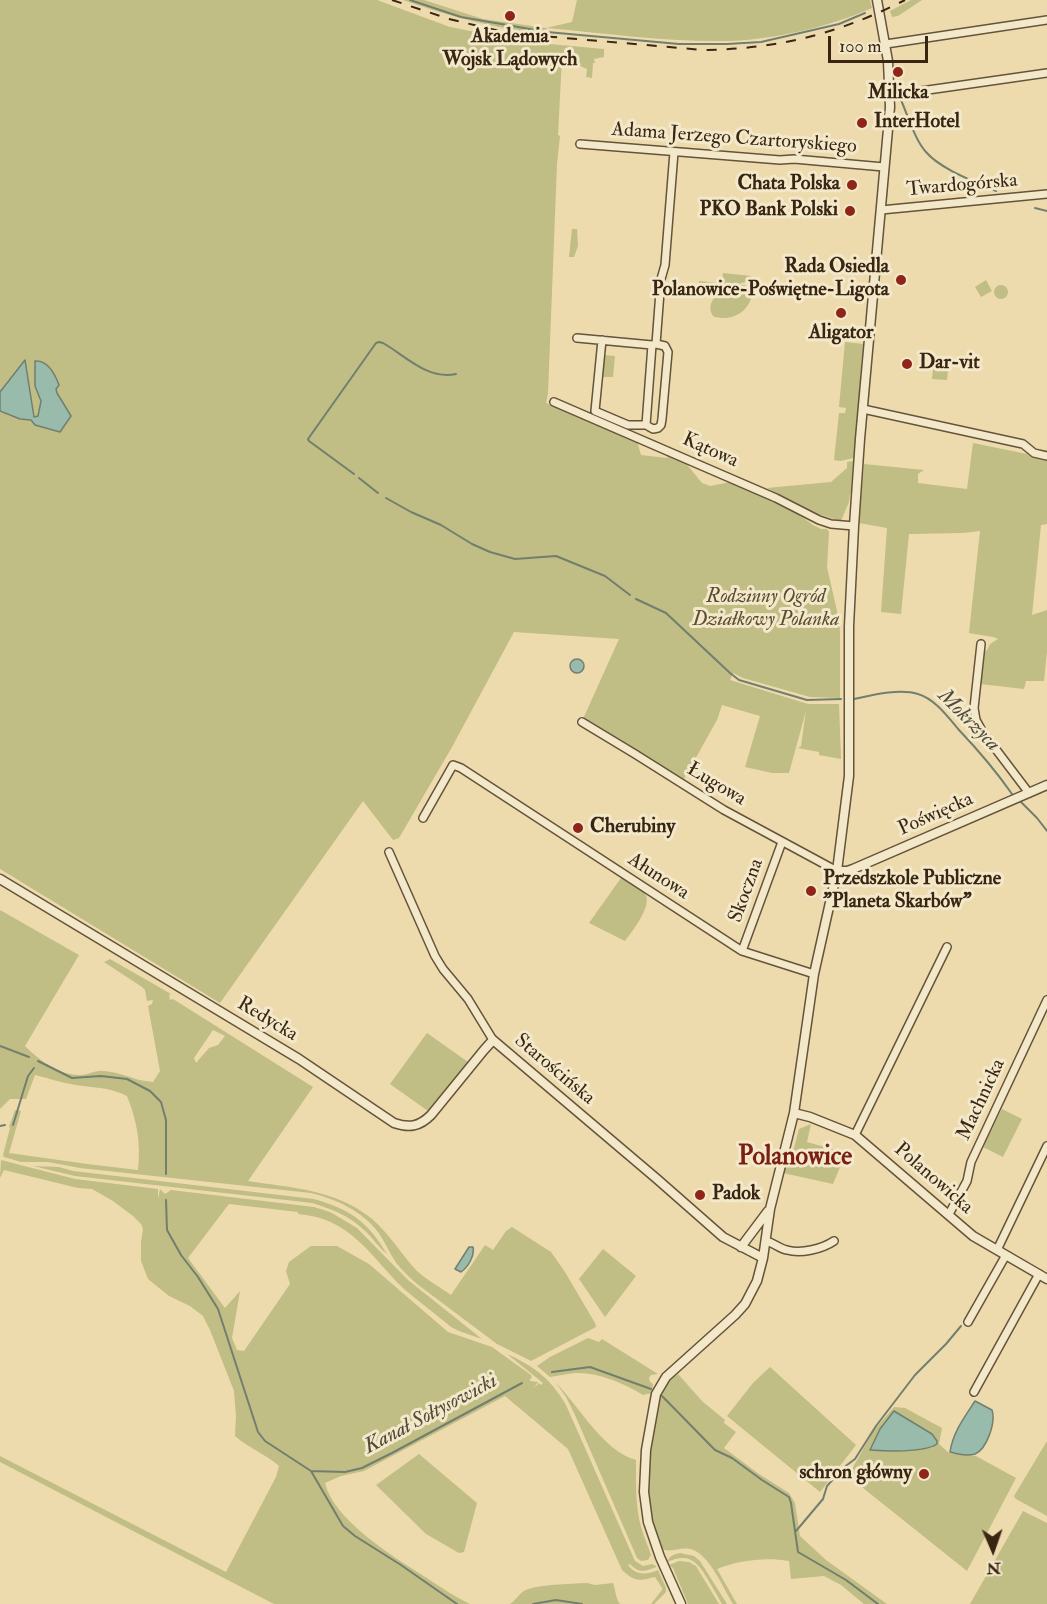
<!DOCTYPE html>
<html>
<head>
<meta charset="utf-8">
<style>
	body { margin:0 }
	#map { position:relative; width:1047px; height:1604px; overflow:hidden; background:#eddbae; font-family:"IM FELL Double Pica",serif }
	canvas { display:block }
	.north { position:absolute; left:963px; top:1520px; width:60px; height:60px; -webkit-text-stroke:4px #f3e8ca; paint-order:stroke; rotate:178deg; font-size:16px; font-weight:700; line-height:24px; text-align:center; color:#382613 }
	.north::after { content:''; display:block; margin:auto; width:21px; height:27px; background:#382613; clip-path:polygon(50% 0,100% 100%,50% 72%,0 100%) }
	.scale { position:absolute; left:828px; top:36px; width:100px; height:27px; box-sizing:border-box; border:3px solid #382613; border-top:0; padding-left:8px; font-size:18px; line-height:21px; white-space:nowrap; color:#382613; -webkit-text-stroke:4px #f3e8ca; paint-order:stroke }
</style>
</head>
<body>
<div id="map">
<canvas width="1047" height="1604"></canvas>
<div class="north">N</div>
<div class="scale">100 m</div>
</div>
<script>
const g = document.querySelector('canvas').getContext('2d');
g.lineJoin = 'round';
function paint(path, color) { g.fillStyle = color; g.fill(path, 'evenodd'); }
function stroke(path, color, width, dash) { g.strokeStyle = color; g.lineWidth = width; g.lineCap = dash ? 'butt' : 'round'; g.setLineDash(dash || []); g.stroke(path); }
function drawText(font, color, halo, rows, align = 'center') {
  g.font = font + ' "IM FELL Double Pica",serif'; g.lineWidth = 6; g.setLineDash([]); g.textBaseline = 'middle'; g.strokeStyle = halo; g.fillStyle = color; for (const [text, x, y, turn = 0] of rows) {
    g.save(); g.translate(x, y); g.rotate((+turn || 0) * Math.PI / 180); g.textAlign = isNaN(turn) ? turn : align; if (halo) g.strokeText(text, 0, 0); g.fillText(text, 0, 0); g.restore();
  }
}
paint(new Path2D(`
	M0 0H377L450 27 528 42 604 49V57L594 59 595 63H593L592 78 586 77 587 69 562 58 558 135 560 136 557 164 548 393 546 403 637 441 641 455 667 458 668 455 684 461 702 483 710 486 731 482 798 514 813 525 821 529H827L829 532 827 567 839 620 840 632V698L810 697 743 678 733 673 730 680 808 704H839L841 759 819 755V752L798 748 801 746 806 711 789 773H772L745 767 760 716 722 705 717 720 684 779 583 719 619 639 514 632 452 747 399 838 393 840 363 801 220 1003 0 869Z
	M403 0H424L483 19 546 28 572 22 577 0H870L872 8C827 28 765 42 716 41 659 41 603 33 547 28L545 35C495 28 451 17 403 0Z
	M911 0H922L898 16 892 17 890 11Z
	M572 229H577L578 246 574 257H569Z
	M723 273 751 276V278C744 285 732 284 723 288L722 284Z
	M986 280 992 291 981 297 975 287Z
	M699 281 719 283 717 293 710 297 697 296Z
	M994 292a7 7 0 1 1 14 0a7 7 0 1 1-14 0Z
	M743 285 747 286 752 291C752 311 731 323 713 316 702 298 729 286 743 285Z
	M845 342 863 344 854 458 840 461 834 460 839 413H845L846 408 839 407Z
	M604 355 615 356 613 377H602Z
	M933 369 948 370 947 380 932 379Z
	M973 443 1027 454 1029 456 1047 460V524L1041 525 1032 615 1047 610V651L1044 681H1026L1024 689 980 684 983 653 987 650 990 644 998 639 993 637 969 633 980 531 963 533 909 534 901 614 881 612 887 528 859 523 864 464 924 470 918 474V483L967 489Z
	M853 461 851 493H850L849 502 841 521 811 512 767 488 831 482 847 468V462Z
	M621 878C627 882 641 888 645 894 653 905 632 932 625 941L589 923Z
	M0 910 79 955 25 1046C39 1060 60 1076 81 1075 89 1075 95 1070 104 1071 116 1072 127 1076 139 1080 144 1081 148 1081 153 1082L160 1071 148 1006 152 1004 153 1000 147 1001 145 990 142 987 104 962 110 959 171 994 169 995 170 1000 173 999 313 1087 248 1181C292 1188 334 1189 371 1218 389 1233 401 1254 417 1271 427 1280 440 1287 451 1295L485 1245 493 1250 506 1231 512 1227 551 1252 565 1272 595 1323 596 1327 531 1361 497 1344 417 1284C410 1278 403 1271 397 1264 390 1254 385 1242 378 1232 362 1211 336 1199 311 1193L80 1168 48 1162H21L4 1157 3 1155 10 1128 9 1127 15 1110 21 1111 9 1153 87 1164 138 1170C141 1143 137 1121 127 1096 109 1087 95 1088 76 1085 62 1083 48 1078 35 1075L26 1099H10L0 1109ZM213 1030 225 1036 218 1045 209 1048 196 1063 194 1058Z
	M427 1033 468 1062 428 1111 390 1084Z
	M1002 1109 1022 1119 1003 1157 983 1147Z
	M811 1124 807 1142 846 1153 833 1184 783 1173 786 1159H791L799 1129Z
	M1 1160 75 1179 158 1189V1199L160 1189 165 1194 171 1190 314 1207 330 1212 357 1228 408 1280 482 1339 459 1331 451 1327C436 1314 419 1302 404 1289 370 1256 351 1218 298 1214V1212L229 1204 188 1258 225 1308 240 1291 232 1338 237 1350 244 1351 290 1284 286 1271 289 1262 311 1246H337L369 1264 448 1332 492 1347 531 1375 532 1378 530 1379V1381L538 1382 534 1388 539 1383 541 1385 543 1383 507 1354C534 1366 551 1379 566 1405L635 1561 643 1566 652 1564 656 1566V1567C645 1572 638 1573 630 1564L628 1565C636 1576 647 1575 658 1570L666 1588V1592L654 1604H651L662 1590V1588L655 1577C639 1581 635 1582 622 1570L568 1449 505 1396 364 1471 341 1476 325 1483C334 1520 391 1555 422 1575 438 1585 453 1596 470 1604H274L0 1462V1456L226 1572 276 1477 279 1466C266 1454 248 1448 235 1436L236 1416 234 1391 210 1330 203 1316 190 1306 169 1296 148 1279 141 1261V1242L143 1229 141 1224 133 1216 113 1201 92 1189 78 1188 4 1170 0 1178Z
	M33 1166 59 1167 73 1171 314 1199C351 1210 367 1221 387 1254 379 1248 372 1237 364 1230 348 1215 332 1209 312 1203L75 1176Z
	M603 1249 636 1276 605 1317 579 1279Z
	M588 1338 599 1342 602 1339 658 1374 651 1375 649 1378 650 1382 653 1384 652 1393 643 1395C623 1383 599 1372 574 1373 566 1374 558 1376 550 1377L537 1366 550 1357Z
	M770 1367 856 1445 820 1492 727 1416 753 1383Z
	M678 1374 702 1401 725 1420 724 1423 736 1432 724 1448 759 1474 789 1493 795 1503 800 1536 826 1560 887 1604H864L841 1585 824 1576 791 1579 789 1561C765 1557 740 1560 717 1569L737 1604H733C723 1588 709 1553 690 1549 680 1547 671 1553 662 1549 657 1537 652 1522 650 1509 646 1485 652 1406 665 1386 667 1382 671 1378 674 1375L676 1376Z
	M556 1383C579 1406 603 1451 636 1460 636 1482 635 1505 641 1527 644 1537 648 1546 651 1555L648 1560 641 1561 637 1558 575 1415 566 1397Z
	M894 1407 905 1408 942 1428 939 1444 949 1453 976 1456 1016 1478 967 1571 848 1476 874 1430ZM880 1429 934 1447 896 1451 870 1450Z
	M1047 1441V1516L1016 1499 1014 1496Z
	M419 1454 477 1503 464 1552 459 1553 426 1534 376 1485Z
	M1023 1511 1047 1523V1604H970Z
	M680 1553 694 1556 700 1561 727 1604H722C717 1595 712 1587 707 1578 696 1560 688 1553 667 1562 669 1556 674 1554 680 1553Z
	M679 1561 689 1562 696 1566 719 1604H688L673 1568 669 1565Z
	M587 1583 595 1585 613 1583C616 1590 615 1598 620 1604H510C515 1601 520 1593 524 1591 536 1584 572 1584 587 1583Z`), '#c0bd85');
const water = new Path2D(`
	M25 360 34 417 38 416 41 401 35 386V361C48 360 55 374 59 385L56 389 57 393 71 416 60 432 35 425 31 420 20 419 0 411V392Z
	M570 666a7 7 0 1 1 14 0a7 7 0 1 1-14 0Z
	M469 1247H473C475 1256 468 1267 461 1272L455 1269Z
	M975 1401 992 1410C996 1422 987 1449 975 1454 968 1456 957 1454 950 1452 953 1432 964 1418 975 1401Z
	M894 1411 932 1434 937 1441V1444C924 1453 886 1451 870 1450L880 1429Z`);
paint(water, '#99bbac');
stroke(water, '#727f6f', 1.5);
stroke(new Path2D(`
	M410 0 461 17 547 32 679 44H727L761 42 839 24 865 13
	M901 100C908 116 915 140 926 152 940 169 976 182 996 191
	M1035 208 1047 211
	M354 474 309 441 308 439 376 343 379 342 383 343C406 356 427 380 456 374
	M359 478 378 493
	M386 498 411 512 441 525 472 544 490 552 515 559 556 556 605 576 630 595
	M636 599 666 613 730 673 739 680 807 700 841 699
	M854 699C872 695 900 688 918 694 935 699 948 717 959 730 978 750 996 771 1012 794
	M1021 802 1037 818 1047 831
	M0 1046 29 1057
	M38 1061 72 1078 101 1076 127 1079 150 1091 161 1102 166 1120V1174
	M13 1125 28 1076 34 1068
	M0 1126 5 1125
	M166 1200 167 1230 181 1255 198 1277 218 1309 258 1432 265 1441 311 1471 345 1472 362 1468 392 1453 522 1383
	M986 1284 999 1260
	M966 1319 974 1304
	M552 1372 590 1367 651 1389
	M662 1396 715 1450 732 1458 762 1480 781 1492 789 1497 791 1503 798 1552 846 1580 878 1604
	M311 1471 343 1526 355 1536 401 1565 457 1604
	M796 1531 823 1499 827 1486 843 1468 855 1459 876 1426 915 1375 946 1344 961 1326
	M533 1604 556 1600 582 1604`), '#727f6f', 2);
const minor = new Path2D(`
	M886 44 1047 20
	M890 94H900L1047 73
	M580 144 780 160 794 159 884 167
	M881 210 1047 194
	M577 338 652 345 656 344 661 279 665 265 674 152
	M602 340 595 411 628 425H646L653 429 658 428 661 425 662 419 668 352 665 346 656 344
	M554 402 776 498 819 520 831 524 854 526
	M863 409 1023 444 1034 453 1047 456
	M646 425 652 345
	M981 644 974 708 976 720 982 731 1029 793
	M582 722 635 754 724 810 837 871
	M423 818 453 765 461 768 742 951 814 974
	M389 852 435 956 443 969 468 999 493 1040
	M742 951 782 842
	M855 1135 947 947
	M949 1214 967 1181 971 1162 1047 1000
	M766 1241C774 1243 780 1249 787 1250 801 1254 822 1249 834 1241
	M997 1250 1047 1146
	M968 1322 1006 1255
	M974 1392 1039 1274`);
const tertiary = new Path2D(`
	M837 871H847L853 869 1047 785
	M0 879 299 1059 394 1123C409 1128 419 1127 431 1115L484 1050 493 1040 657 1179 723 1237 763 1258
	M794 1113 810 1117 855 1135 973 1236 1047 1279
	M741 1247 768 1211
	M681 1604 660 1557 648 1522 644 1492 646 1450 656 1394 666 1377 735 1315 745 1304 757 1281 763 1258 770 1209 794 1113 814 974 837 871 849 776V626L854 526 860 439 890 107 888 61 877 0`);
stroke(minor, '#65533a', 10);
stroke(tertiary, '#65533a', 11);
stroke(minor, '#f3e8ca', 7);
stroke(tertiary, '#f3e8ca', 8);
stroke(new Path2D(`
	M392 0 449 19 508 33 703 50C778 49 838 34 905 0`), '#382613', 2, [10, 10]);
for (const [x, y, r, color] of [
	[510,16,6,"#8f2418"],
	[898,72,6,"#8f2418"],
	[862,123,6,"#8f2418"],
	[852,185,6,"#8f2418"],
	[850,211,6,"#8f2418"],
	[901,280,6,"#8f2418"],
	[841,313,6,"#8f2418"],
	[907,364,6,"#8f2418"],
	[578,828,6,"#8f2418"],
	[811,891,6,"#8f2418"],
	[700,1195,6,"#8f2418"],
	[924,1474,6,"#8f2418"]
]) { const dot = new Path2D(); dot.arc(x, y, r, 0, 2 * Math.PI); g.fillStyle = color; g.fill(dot); stroke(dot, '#f3e8ca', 2); }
drawText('bold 20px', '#382613', '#f3e8ca', [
	["Akademia",510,38,"center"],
	["Wojsk Lądowych",510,61,"center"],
	["Milicka",898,94,"center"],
	["InterHotel",874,123],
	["Chata Polska",840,185,"right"],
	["PKO Bank Polski",838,211,"right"],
	["Rada Osiedla",889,268,"right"],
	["Polanowice-Poświętne-Ligota",889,291,"right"],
	["Aligator",841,334,"center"],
	["Dar-vit",919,364],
	["Cherubiny",590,828],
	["Przedszkole Publiczne",823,880],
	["\"Planeta Skarbów\"",823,903],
	["Padok",712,1195],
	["schron główny",912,1474,"right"]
], 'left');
drawText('20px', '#382613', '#f3e8ca', [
	["Adama Jerzego Czartoryskiego",734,139,4],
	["Twardogórska",962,186,-5],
	["Kątowa",710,451,24],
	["Ługowa",716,785,31],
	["Poświęcka",936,815,-24],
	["Ałunowa",658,877,33],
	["Skoczna",747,891,-70],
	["Redycka",267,1020,31],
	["Starościńska",554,1070,40],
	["Machnicka",982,1100,-65],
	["Polanowicka",933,1179,41]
]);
drawText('italic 20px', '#5a4c30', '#f3e8ca', [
	["Rodzinny Ogród",766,598],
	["Działkowy Polanka",766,621]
]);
drawText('italic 21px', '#504b39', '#f3e8ca', [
	["Mokrzyca",968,721,45],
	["Kanał Sołtysowicki",431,1415,-28]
]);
drawText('bold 26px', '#7a1f14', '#f3e8ca', [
	["Polanowice",795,1158]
]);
</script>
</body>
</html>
